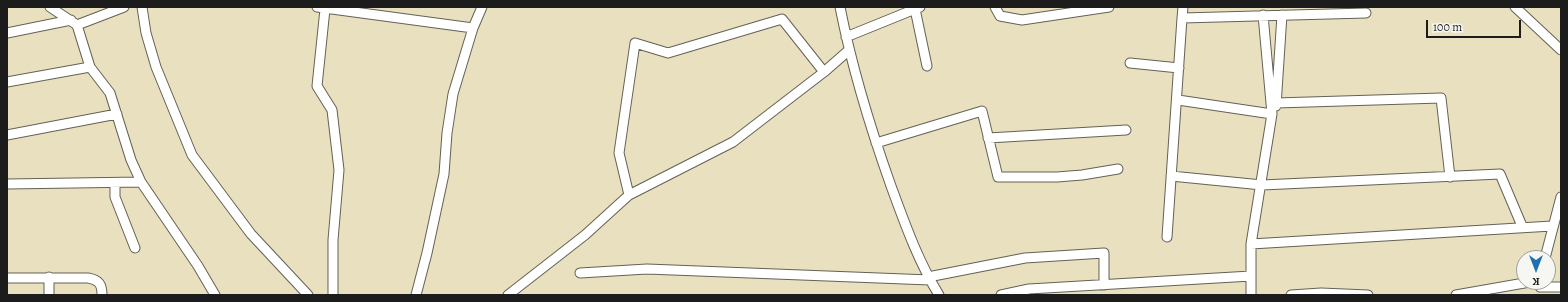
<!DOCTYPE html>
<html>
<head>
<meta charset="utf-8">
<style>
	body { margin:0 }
	#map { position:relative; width:1568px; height:302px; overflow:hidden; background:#e9e0bf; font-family:Alegreya,serif }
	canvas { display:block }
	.frame { position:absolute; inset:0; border:8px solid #1c1c1c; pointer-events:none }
	.north { position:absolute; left:1516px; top:250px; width:40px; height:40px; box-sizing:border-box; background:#f6f6f2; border:1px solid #9f9f9c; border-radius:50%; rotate:180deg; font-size:11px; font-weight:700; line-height:16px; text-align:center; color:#1c1c1c }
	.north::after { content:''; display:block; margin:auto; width:14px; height:18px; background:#1f6fb2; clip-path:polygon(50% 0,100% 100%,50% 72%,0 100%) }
	.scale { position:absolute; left:1426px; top:20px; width:95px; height:18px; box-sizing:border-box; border:2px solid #1c1c1c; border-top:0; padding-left:5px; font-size:12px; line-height:14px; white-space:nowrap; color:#1c1c1c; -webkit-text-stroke:3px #f6f6f2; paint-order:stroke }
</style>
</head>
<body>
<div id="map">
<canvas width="1568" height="302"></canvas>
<div class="frame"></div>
<div class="north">K</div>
<div class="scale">100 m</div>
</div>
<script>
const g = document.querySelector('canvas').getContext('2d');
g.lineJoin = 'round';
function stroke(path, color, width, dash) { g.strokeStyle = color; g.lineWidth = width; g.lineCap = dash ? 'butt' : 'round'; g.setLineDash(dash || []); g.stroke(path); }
const minor = new Path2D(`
	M50 7 77 25 124 7
	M142 7 146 33 156 67 192 155 251 234 308 295
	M317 7 473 28
	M840 7C852 68 870 127 891 186 905 224 918 261 939 295
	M995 7 1000 16 1022 20 1109 7
	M1183 7 1182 18 1366 13
	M1515 7 1561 50
	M325 9 317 86 332 110 339 170 333 240V295
	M915 9 927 66
	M77 25 90 67 110 93 131 160 141 182 198 266 215 295
	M7 33 71 20
	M846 37 920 7
	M1130 63 1179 68
	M7 82 90 67
	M1178 100 1272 114
	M1276 103 1441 98 1450 177
	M1276 106 1282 15
	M7 135 117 114
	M988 138 1126 130
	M876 143 982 111 998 177H1057L1082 175 1118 169
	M1171 176 1262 185 1500 174 1522 226
	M7 184 141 182
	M115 184V197L135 248
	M629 195 619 153 635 43 668 53 782 19 824 72
	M1167 237 1182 18
	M1251 244 1552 226
	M1545 258 1561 197
	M580 273 647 269 930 280
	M1251 276V244L1272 114 1263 15
	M49 277V295
	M928 277 1025 258 1104 253V285
	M7 278H88C99 280 102 284 102 295
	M1540 287H1561
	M416 295 427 253 444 174 447 133 453 94 473 28 482 7
	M508 295 585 235 629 195 733 142 824 72 848 51
	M1001 295 1029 289 1251 276V295
	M1291 295 1321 293 1368 295
	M1456 295 1530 282`);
stroke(minor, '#646155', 11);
stroke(minor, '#fff', 9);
</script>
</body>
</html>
